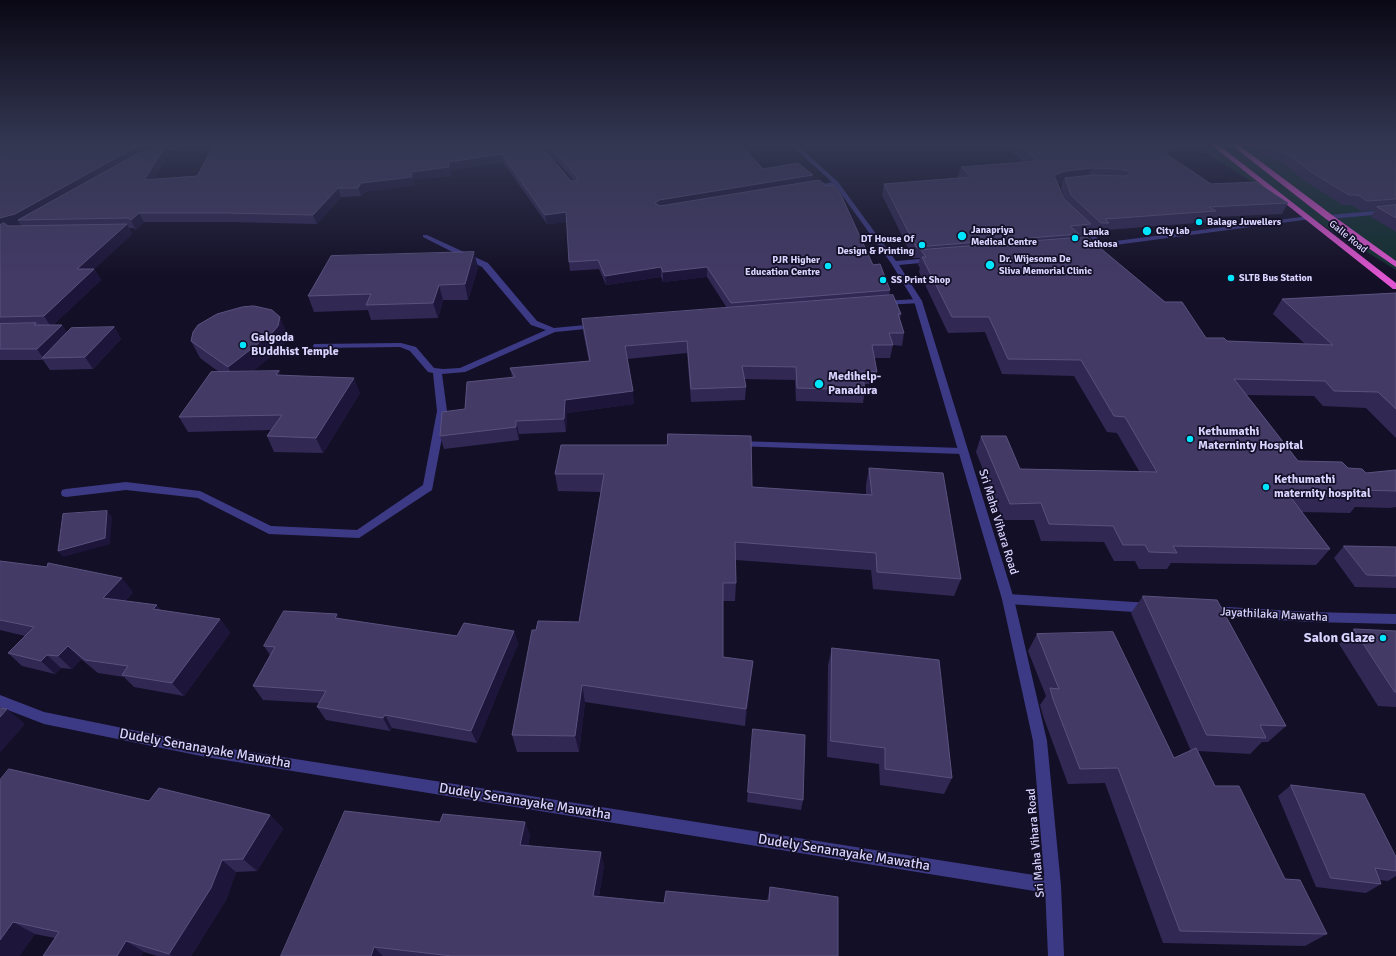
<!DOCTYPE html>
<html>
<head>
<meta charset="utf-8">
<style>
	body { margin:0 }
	canvas { display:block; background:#130f26 }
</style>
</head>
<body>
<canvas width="1396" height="956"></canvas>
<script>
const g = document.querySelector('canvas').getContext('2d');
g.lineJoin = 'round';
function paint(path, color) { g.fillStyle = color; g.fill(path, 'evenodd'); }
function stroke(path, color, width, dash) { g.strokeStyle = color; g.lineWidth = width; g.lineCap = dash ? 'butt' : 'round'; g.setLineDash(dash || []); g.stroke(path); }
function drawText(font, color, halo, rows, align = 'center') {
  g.font = font + ' Signika,sans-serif'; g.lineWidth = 3.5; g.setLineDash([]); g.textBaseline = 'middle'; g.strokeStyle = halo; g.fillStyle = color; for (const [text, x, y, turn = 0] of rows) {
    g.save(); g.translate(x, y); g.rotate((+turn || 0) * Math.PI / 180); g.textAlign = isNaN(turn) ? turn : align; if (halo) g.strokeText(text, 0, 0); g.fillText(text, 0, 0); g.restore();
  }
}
paint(new Path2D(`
	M1189 143H1396V270Z`), '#12302f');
paint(new Path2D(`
	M186 143H195L155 156 152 154Z
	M1234 143H1261L1234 147 1231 145Z
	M836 181 839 183 838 184 813 189 810 187Z
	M1076 222H1080L1105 245V247H1101L1076 224Z
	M423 235H427L488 263 537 321 554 328 596 324 600 326 596 328 555 332 465 372 442 374 447 411 432 490 359 538 269 534 198 498 126 490 66 497 62 496 61 493 62 490 66 489 126 482 200 491 271 526 357 530 423 485 437 411 433 373 428 372 410 351 400 347 317 348H314L313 346 314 344 401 343 416 347 434 368 443 369 460 368 546 330 531 325 482 267 423 237Z
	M918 299 922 301 921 303 883 305 879 303 883 301Z
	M738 441 962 448 967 451 962 454 735 446 733 444 735 442Z
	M1008 594 1150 603 1154 605 1156 608 1154 611 1150 613 1008 604 1004 602 1002 599 1004 596Z
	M1211 606 1311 612 1396 614V624L1311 622 1211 616 1207 614 1205 611 1207 608Z
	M0 695 44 712 206 745 1053 878 1058 881 1061 886 1058 891 1053 894 206 757 44 724 0 707Z`), '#3d3a85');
paint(new Path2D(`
	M789 143H795L838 182 896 261 931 258 935 260 931 262 899 265 922 301 1014 599 1047 741 1061 886 1064 956H1048L1045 886 1033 741 1002 599 914 301 891 263 834 184Z
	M1396 209V213L1329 219 1326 217 1329 215Z
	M1309 216 1312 218 1311 219 1085 249 1082 247 1085 245Z`), '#3d3a85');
paint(new Path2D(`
	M1209 143H1216L1396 283V289H1393Z
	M1229 143H1236L1332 215 1396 261V267L1326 219Z`), '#e055d1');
paint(new Path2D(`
	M0 143H175V145L167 147 170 153 154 179 197 176 539 143 571 181H574L541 143H739L763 169 813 175 812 181 873 265 890 290 889 295 901 314 900 319 904 333 902 346 893 345 890 358H874L877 372 874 384H864L865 390 863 403 796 401 795 380 744 379 746 387 745 400 691 402 687 353 627 359 634 404 567 413 566 432 519 434V440L444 449 440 436 465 409 512 377 510 368 589 361 583 331 582 319 727 308 707 277 663 282 661 277 606 285 599 269 570 271 569 262 567 222 547 224 503 162 450 170 451 176 413 180 414 185 364 192 361 196 341 197 317 224 230 222H144L136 230 133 228H129L132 234 94 269 101 280 53 325H62L67 333 114 327 121 339 93 369 50 370 43 360H0ZM141 148H156L143 152ZM20 224 21 226H12Z
	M1001 143H1193L1190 150 1163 152 1211 184 1288 203 1282 214 1213 217 1210 222 1106 230 1105 234H1096L1089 228 1087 235 1078 236 1077 238 1206 338 1227 341 1305 344 1273 314 1282 299 1396 293V438L1366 408 1323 406 1314 396 1247 395 1298 461 1348 468 1366 473 1396 470V507L1390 508 1355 507 1350 513 1301 512 1330 549 1316 565 1171 563 1167 569H1139L1135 561H1114L1104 542 1041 541 1034 520H1003L976 452 981 436 1020 469 1139 471 1117 433 1107 432 1074 376 1002 374 985 332 948 333 919 272 920 268 918 265 920 258H913L882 195 884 184 959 178 958 177 961 167 1024 162ZM1063 182V181L1061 188 1065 201 1064 199 1057 183Z
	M1249 143H1396V232L1371 217 1375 210 1361 211 1352 205H1343L1305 181 1287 166 1248 146Z
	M478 267 468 300H443L438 318 371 320 368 310 314 312 308 296Z
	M287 334 285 342 281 348 253 371 281 376 360 393 323 453 274 452 267 436 271 430 188 432 179 417 219 372 200 358 191 341Z
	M561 445 752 487 866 495V485L869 468 961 579 954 596 873 589 871 570 736 560V583L735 601H723V657L753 661 751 678 745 726 585 702 579 752H517L512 735 536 630 579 622 601 492 558 491 555 474Z
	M1344 546 1396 547V588L1355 587 1334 558Z
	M0 561 133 592 125 601 161 610 220 619 230 633 184 696 134 687 124 677 98 673 81 659 72 669 61 668 55 674 22 666 8 653 25 636 0 630Z
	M1143 596 1286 726 1268 742H1262L1250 754 1198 751 1215 786 1285 879 1327 934 1305 946 1163 943 1105 783 1068 784 1043 716 1040 705 1046 696 1028 651 1037 634 1174 758 1191 751 1131 613Z
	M337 614 339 619 457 636 514 631 518 644 477 743 392 728 390 731 326 720 317 707 319 703 263 700 253 686 270 655 264 646Z
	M1354 629 1396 631V707L1378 706 1339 644Z
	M832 648 952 778 944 794 880 785 879 764 827 757 828 665Z
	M753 729 803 800 801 810 747 802Z
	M0 780 149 801 270 815 283 829 257 871 236 872 226 900 191 956H157L144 952 55 938 35 934 19 956H0Z
	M1291 785 1396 857V876L1388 881 1380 880 1381 884 1366 893 1316 887 1278 796Z
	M440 822H525L530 836 528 845 604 865 599 896 664 903 767 901 770 887 838 956H281Z`), '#312854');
paint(new Path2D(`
	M156 143H175V145L167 147 170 153 148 188 144 180 159 149Z
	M139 146 144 155 18 220 20 224 0 230V218L132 149Z
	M502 154 503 162 450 170 448 162Z
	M449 167 451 176 413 180 414 185 364 192 361 196 358 188 361 183 411 172Z
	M1092 168 1088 179 1065 178 1063 181 1051 185 1054 175 1066 171Z
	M813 175 812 183 656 212 655 203 659 200Z
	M338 188 341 197 317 224 313 215Z
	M566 212 568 222 547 224 545 215Z
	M139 213 144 222 136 230 131 220Z
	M127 224 132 234 94 269 101 280 51 327 44 316 77 269Z
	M474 252 478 267 468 300 465 284Z
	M661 267V277L606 285 605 276Z
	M707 267V277L663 282V272Z
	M439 285 443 300 438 318 433 303Z
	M280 317 287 334 285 342 281 348 237 385 228 367Z
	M62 325 69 336 43 358 37 349Z
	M114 327 121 339 93 369 85 357Z
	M279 371 286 385 276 375Z
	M354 378 360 393 323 453 316 438Z
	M633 391 634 404 567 413 566 432 564 419 565 400Z
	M516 421 519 434V440L516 427Z
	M107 511 112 517 110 544 63 557 58 551Z
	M122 578 133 592 115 611 103 598Z
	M157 605 167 618 153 609Z
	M337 614 344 628 335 618Z
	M220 619 230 633 184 696 172 683Z
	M514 631 518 644 477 743 471 731Z
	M68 646 81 659 72 669 58 656Z
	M47 655 61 668 55 674 41 661Z
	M753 661 751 678 745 726 746 709Z
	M582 685 585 702 579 752 575 736Z
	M7 709 25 724 0 753V717Z
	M385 715 392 728 390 731 383 718Z
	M270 815 283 829 257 871 243 859Z
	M525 822 530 836 525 858 520 845Z
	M601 852 604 865 597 908 593 896Z
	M222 860 236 872 226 900 191 956H172L169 954Z
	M13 922 35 934 19 956H0V940Z
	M126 941 144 952 142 956H117Z
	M374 947 383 956H371Z`), '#1d163a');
const building = new Path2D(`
	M0 143H84V145L87 147 139 146 132 149 15 214 0 218Z
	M215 143H539L571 181H577V177L547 143H739L763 169 798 163 813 175 659 200 655 203 660 206 819 180 827 186 834 185 841 195 873 265 880 264 890 290 731 303 707 267 663 272 661 267 605 276 598 260 569 262 566 212 545 215 502 154 448 162 449 167 411 172 412 177 361 183 358 188H338L313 215 226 213H139L131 220 128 218 18 220 137 154 166 145 144 180 197 176Z
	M1016 143H1150L1211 184 1256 182 1288 203 1209 207 1216 211 1105 219 1109 223H1101L1071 195 1065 178 1092 175 1126 176 1131 173 1129 171 1117 169 1092 168 1066 171 1054 175 1064 199 1091 224 1070 226 1079 234 916 247 884 184 971 177 961 167 1038 161Z
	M1264 143H1396V199L1367 201 1358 195H1349L1311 172 1292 157Z
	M1396 205V218L1377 207Z
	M4 223 8 226 127 224 77 269H94L44 316 0 317V225Z
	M1087 237 1165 302H1182L1206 338H1224L1227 341 1333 345 1282 299 1396 293V409L1378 392 1334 391 1325 381 1234 379 1298 461 1342 462 1348 468 1362 469 1366 473 1396 470V491L1359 490 1364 497 1289 495 1330 549 1173 546 1177 553 1149 552 1145 545H1123L1113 526 1049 524 1041 503 1010 504 981 436H1006L1020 469 1157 472 1125 417 1114 416 1081 360 1008 359 989 317H952L922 257H926L921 250Z
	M474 252 465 284 439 285 433 303 366 305 371 294 308 296 331 256Z
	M893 295 901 314H898L904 333H889L893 345H872L877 372 862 371 865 390 797 388 796 367 742 366 746 387 691 389 687 341 625 346 633 391 565 400 564 419 516 421V427L440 436 442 412 465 409 467 382 515 377 510 368 590 361 582 319Z
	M254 306 272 310 280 317 278 326 273 332 228 367 191 341 193 332 198 325 217 314 242 307Z
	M36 323 34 325H62L37 349H0V324Z
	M114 327 85 357 42 358 71 328Z
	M279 371 276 375 354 378 316 438 267 436 282 415 179 417 211 372Z
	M668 434 751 436 752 487 872 495 869 468 943 473 961 579 877 572 876 553 735 542 736 583H723V657L753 661 746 709 582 685 575 736 512 735 532 630H536L538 621 579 622 604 474H555L561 445H667Z
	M107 511 105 538 58 551 63 514Z
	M1344 546 1396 547V576L1367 575Z
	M0 561 47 567 48 563 122 578 103 598 157 605 153 609 220 619 172 683 122 675 128 666 85 660 68 646 58 656 47 655 41 661 8 653 34 627 0 620Z
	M1143 596 1217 600 1286 726 1260 725 1266 738 1207 735Z
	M284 611 337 614 335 618 457 636 464 623 514 631 471 731 385 715 383 718 317 707 326 691 253 686 275 647 264 646Z
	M1354 629 1396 631V692H1395Z
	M1113 632 1174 758 1196 748 1215 786H1239L1285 879 1300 880 1327 934 1180 931 1118 768 1080 769 1053 699 1050 688 1059 689 1037 634Z
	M832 648 939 660 952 778 885 769V748L831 741Z
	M0 708 7 709 0 717Z
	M753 729 805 735 803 800 748 792Z
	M9 769 149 801 159 788 270 815 243 859 222 860 211 888 169 954 126 941 117 956H43L59 932 13 922 0 940V780Z
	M1291 785 1364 794 1396 857V871L1375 868 1381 884 1331 878Z
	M345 811 440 822 443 814 525 822 520 845 601 852 593 896 664 903 666 891 769 901 770 887 838 897V956H452L374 947 371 956H281Z`);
paint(building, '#433a66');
stroke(building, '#5a527e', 1);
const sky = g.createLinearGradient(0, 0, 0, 277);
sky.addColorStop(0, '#0a0815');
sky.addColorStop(0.52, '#333752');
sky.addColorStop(1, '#33375200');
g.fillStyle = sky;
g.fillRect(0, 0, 1396, 277);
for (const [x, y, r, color] of [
	[1199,222,4,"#00e5ff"],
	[1147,231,5,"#00e5ff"],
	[962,236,5,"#00e5ff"],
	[1075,238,4,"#00e5ff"],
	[922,245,4,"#00e5ff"],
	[990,265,5,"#00e5ff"],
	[828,266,4,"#00e5ff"],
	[1231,278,4,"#00e5ff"],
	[883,280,4,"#00e5ff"],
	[243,345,4,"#00e5ff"],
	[819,384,5,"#00e5ff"],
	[1190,439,4,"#00e5ff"],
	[1266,487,4,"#00e5ff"],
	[1383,638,4,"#00e5ff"]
]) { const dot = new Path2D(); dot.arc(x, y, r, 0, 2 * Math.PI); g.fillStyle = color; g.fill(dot); stroke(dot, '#130f26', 1.5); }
drawText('bold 10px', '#d9d4ff', '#130f26', [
	["Balage Juwellers",1207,222],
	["Janapriya",971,230],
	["Medical Centre",971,242],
	["City lab",1156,231],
	["Lanka",1083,232],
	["Sathosa",1083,244],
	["DT House Of",914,239,"right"],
	["Design & Printing",914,251,"right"],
	["Dr. Wijesoma De",999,259],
	["Sliva Memorial Clinic",999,271],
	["PJR Higher",820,260,"right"],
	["Education Centre",820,272,"right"],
	["SLTB Bus Station",1239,278],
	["SS Print Shop",891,280]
], 'left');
drawText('10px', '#d9d4ff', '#130f26', [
	["Galle Road",1348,237,39]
]);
drawText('bold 12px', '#d9d4ff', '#130f26', [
	["Galgoda",251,338],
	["BUddhist Temple",251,352],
	["Medihelp-",828,377],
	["Panadura",828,391],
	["Kethumathi",1198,432],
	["Materninty Hospital",1198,446],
	["Kethumathi",1274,480],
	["maternity hospital",1274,494]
], 'left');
drawText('12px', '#d9d4ff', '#130f26', [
	["Sri Maha Vihara Road",998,522,73],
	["Jayathilaka Mawatha",1274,615,3],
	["Sri Maha Vihara Road",1036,843,-95]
]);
drawText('bold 14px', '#d9d4ff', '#130f26', [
	["Salon Glaze",1375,638]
], 'right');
drawText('14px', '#d9d4ff', '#130f26', [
	["Dudely Senanayake Mawatha",205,749,10],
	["Dudely Senanayake Mawatha",525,802,9],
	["Dudely Senanayake Mawatha",844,853,9]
]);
</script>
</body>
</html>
